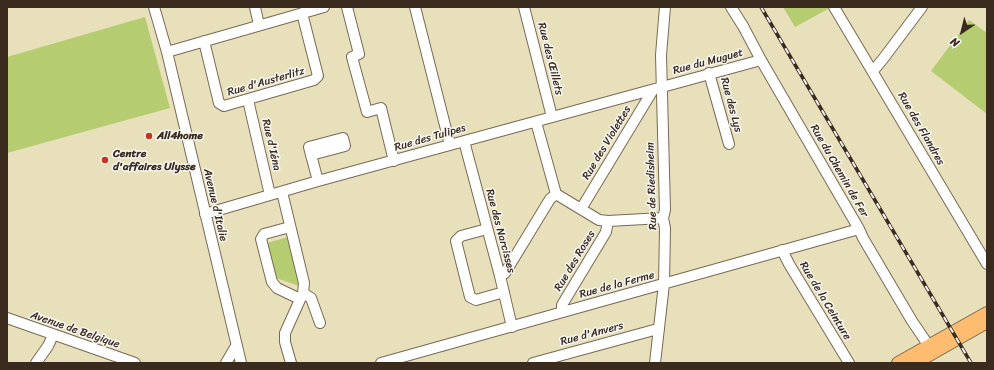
<!DOCTYPE html>
<html>
<head>
<meta charset="utf-8">
<style>
	body { margin:0 }
	#map { position:relative; width:994px; height:370px; overflow:hidden; background:#e8e0bb; font-family:Sriracha,sans-serif }
	canvas { display:block }
	.frame { position:absolute; inset:0; border:8px solid #3b2a1e; pointer-events:none }
	.north { position:absolute; left:942px; top:12px; width:40px; height:40px; -webkit-text-stroke:3px #f6f6f2; paint-order:stroke; rotate:215deg; font-size:11px; font-weight:700; line-height:16px; text-align:center; color:#3b2a1e }
	.north::after { content:''; display:block; margin:auto; width:14px; height:18px; background:#3b2a1e; clip-path:polygon(50% 0,100% 100%,50% 72%,0 100%) }
</style>
</head>
<body>
<div id="map">
<canvas width="994" height="370"></canvas>
<div class="frame"></div>
<div class="north">N</div>
</div>
<script>
const g = document.querySelector('canvas').getContext('2d');
g.lineJoin = 'round';
function paint(path, color) { g.fillStyle = color; g.fill(path, 'evenodd'); }
function stroke(path, color, width, dash) { g.strokeStyle = color; g.lineWidth = width; g.lineCap = dash ? 'butt' : 'round'; g.setLineDash(dash || []); g.stroke(path); }
function drawText(font, color, halo, rows, align = 'center') {
  g.font = font + ' Sriracha,sans-serif'; g.lineWidth = 3; g.setLineDash([]); g.textBaseline = 'middle'; g.strokeStyle = halo; g.fillStyle = color; for (const [text, x, y, turn = 0] of rows) {
    g.save(); g.translate(x, y); g.rotate((+turn || 0) * Math.PI / 180); g.textAlign = isNaN(turn) ? turn : align; if (halo) g.strokeText(text, 0, 0); g.fillText(text, 0, 0); g.restore();
  }
}
paint(new Path2D(`
	M783 7H827L828 9 795 27Z
	M145 17 170 108 7 153V57Z
	M969 20 987 33V114L931 71Z
	M288 237 299 286 276 278 267 243Z`), '#b6cc71');
const minor = new Path2D(`
	M154 7 167 52 241 363
	M255 7 259 25
	M347 7 359 54 352 57 367 112 381 108 394 161
	M415 7 450 145
	M524 7 552 117
	M731 7 743 26 761 60 859 229 863 238 912 321 929 346
	M834 7 987 264
	M204 41 219 103 224 106 314 80 318 76 302 13
	M167 52 324 7
	M873 71 883 59 922 7
	M709 73 729 144
	M248 100 270 195
	M536 122 556 194 599 220 608 221 663 218
	M464 141 500 276 512 327
	M311 155 309 147 343 138 345 146 311 155 318 181
	M282 192 304 283 303 293 285 333V342L291 363
	M581 209 653 90
	M205 214 318 181 761 60
	M290 227 264 234 261 239 272 282 277 288 300 299
	M487 229 461 236 456 241 470 297 476 300 504 292
	M782 250 789 264 849 363
	M500 276 505 273 550 199 556 194
	M303 293 311 298 320 323
	M562 312V305L606 232 608 221
	M7 318 135 363
	M36 363 48 346 53 335
	M226 363 236 346
	M381 363 859 229
	M533 363 654 330H659
	M655 363 664 284 665 228 663 218 665 210 661 55 665 7`);
const major = new Path2D(`
	M898 363 987 313
	M915 363 987 322`);
stroke(minor, '#786a55', 12);
stroke(major, '#786a55', 14);
stroke(minor, '#fff', 10);
stroke(major, '#fdbc70', 12);
const rail = new Path2D(`
	M761 7 971 363`);
stroke(rail, '#3b2a1e', 3.5);
stroke(rail, '#f6f6f2', 2, [6]);
for (const [x, y, r, color] of [
	[149,136,4,"#c8321e"],
	[105,160,4,"#c8321e"]
]) { const dot = new Path2D(); dot.arc(x, y, r, 0, 2 * Math.PI); g.fillStyle = color; g.fill(dot); stroke(dot, '#f6f6f2', 1.5); }
drawText('11px', '#3b2a1e', '#f6f6f2', [
	["Rue des Œillets",550,59,76],
	["Rue du Muguet",708,62,-15],
	["Rue d'Austerlitz",266,82,-16],
	["Rue des Lys",731,105,75],
	["Rue des Flandres",921,129,60],
	["Rue des Tulipes",430,138,-16],
	["Rue des Violettes",607,143,-59],
	["Rue d'Iéna",271,145,77],
	["Rue du Chemin de Fer",839,171,60],
	["Rue de Riedisheim",652,186,-92],
	["Avenue d'Italie",215,205,77],
	["Rue des Narcisses",500,231,75],
	["Rue des Roses",575,261,-59],
	["Rue de la Ferme",617,285,-15],
	["Rue de la Ceinture",825,301,59],
	["Avenue de Belgique",75,330,19],
	["Rue d'Anvers",592,334,-15]
]);
drawText('bold 11px', '#3b2a1e', '#f6f6f2', [
	["All4home",157,136],
	["Centre",113,154],
	["d'affaires Ulysse",113,167]
], 'left');
</script>
</body>
</html>
